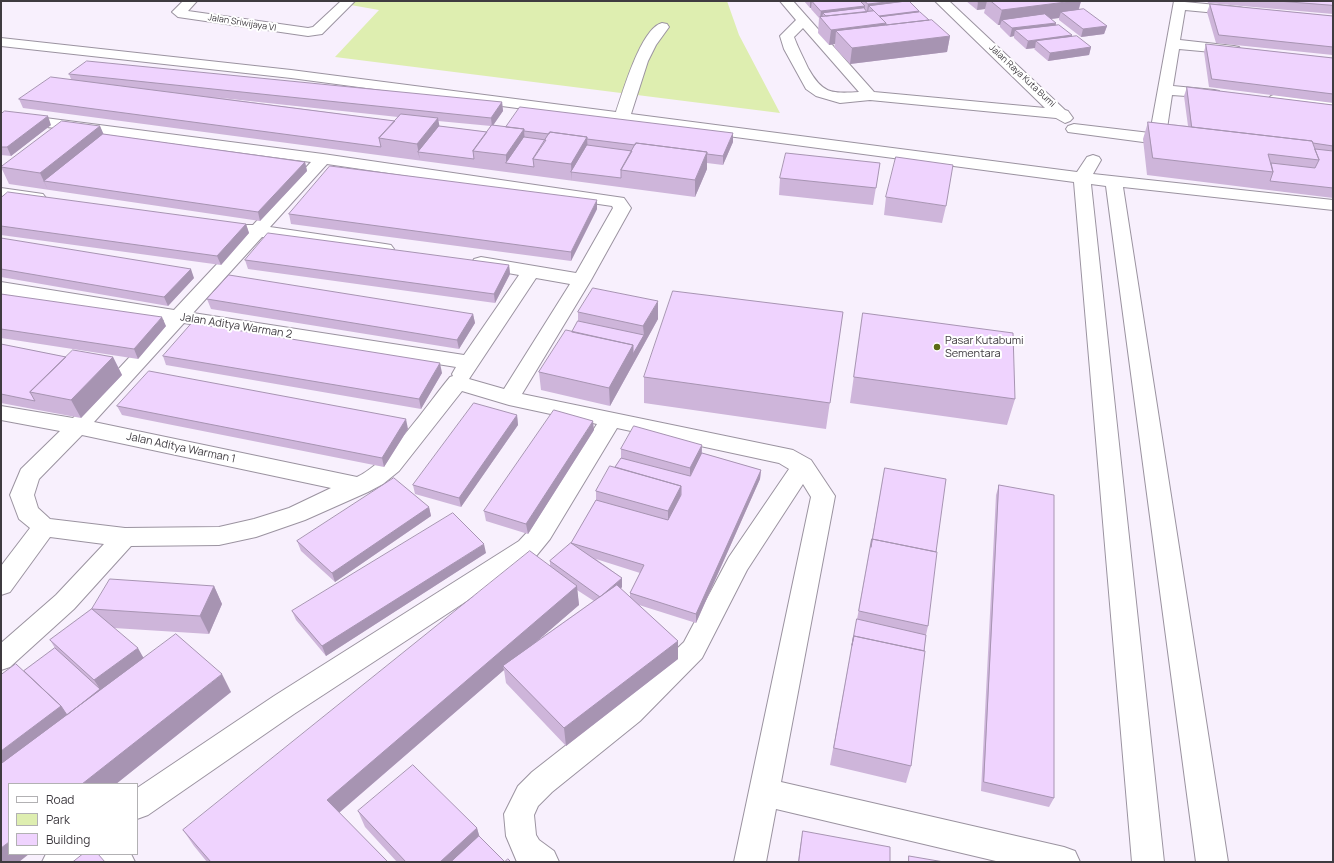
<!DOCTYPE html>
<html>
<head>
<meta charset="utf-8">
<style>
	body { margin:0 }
	#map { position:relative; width:1334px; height:863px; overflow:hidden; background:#f8f0fd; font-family:Manrope,sans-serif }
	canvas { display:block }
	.frame { position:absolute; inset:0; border:2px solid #3f3b40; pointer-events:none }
	.legend { position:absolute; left:8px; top:783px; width:130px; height:72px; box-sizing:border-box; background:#fff; border:1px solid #b2b1b3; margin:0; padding:5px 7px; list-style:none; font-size:12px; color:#3f3b40 }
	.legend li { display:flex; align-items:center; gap:8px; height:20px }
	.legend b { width:20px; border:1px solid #b2b1b3 }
</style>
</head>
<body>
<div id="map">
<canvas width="1334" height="863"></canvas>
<div class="frame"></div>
<ul class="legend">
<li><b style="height:5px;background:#fff"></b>Road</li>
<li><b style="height:11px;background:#deeeb0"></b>Park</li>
<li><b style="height:11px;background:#efd3fe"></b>Building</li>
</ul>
</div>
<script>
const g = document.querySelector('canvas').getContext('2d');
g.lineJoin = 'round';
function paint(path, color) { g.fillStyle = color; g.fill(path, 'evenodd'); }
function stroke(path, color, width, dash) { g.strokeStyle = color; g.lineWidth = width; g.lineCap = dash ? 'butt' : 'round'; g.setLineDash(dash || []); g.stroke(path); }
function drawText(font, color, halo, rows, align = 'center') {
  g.font = font + ' Manrope,sans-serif'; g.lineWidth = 4; g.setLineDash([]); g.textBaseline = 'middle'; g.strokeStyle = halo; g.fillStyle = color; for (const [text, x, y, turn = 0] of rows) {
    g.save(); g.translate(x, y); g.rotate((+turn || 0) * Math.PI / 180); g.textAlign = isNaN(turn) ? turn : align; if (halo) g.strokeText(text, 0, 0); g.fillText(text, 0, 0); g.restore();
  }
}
paint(new Path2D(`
	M349 1H727L739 35 780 113 335 57 379 10 345 4Z`), '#deeeb0');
const minor = new Path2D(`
	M183 1H197L188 11 308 28 313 27 341 1H355L322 34 308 36 178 17 172 12Z
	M780 1H793L874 92 1045 108 935 1H949L1065 110 1068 111 1073 118 1070 121 1065 123 1056 118 870 100 840 103 816 96 806 89 784 49 780 36 796 20ZM803 28 859 92C830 94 822 93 808 68 803 57 798 48 794 37Z
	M1174 1 1238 7 1243 8 1245 11 1243 14 1238 15 1185 10 1180 40 1234 46 1239 47 1241 50 1239 53 1234 54 1179 49 1173 86 1214 90 1219 91 1221 94 1219 97 1214 98 1172 95 1166 135 1179 138 1181 141 1179 144 1173 146 1068 132 1066 129 1068 126 1074 124 1150 133Z
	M662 23 667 24 669 27 656 45 648 61 631 114 1077 172 1087 157 1093 155 1099 157 1101 160 1093 174 1333 200V210L1123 187 1228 862H1196L1106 186 1091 184 1164 862H1132L1074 182 291 78 1 46V38L291 70 616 112C623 92 641 28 662 23Z
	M1276 94 1333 99V109L1271 102 1268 99 1271 96Z
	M22 115 323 154 624 198 631 208 591 280 522 394 793 450 811 460 835 496 781 782 1064 847 1075 851 1080 862H1000L776 809 766 862H734L811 497 803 484 747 570 702 658 640 721 552 792 538 806 534 815 536 835 539 840 554 851 559 862H517L506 836 504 814 518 786 532 772 620 703 684 642 729 557 789 469 779 463 617 428 550 539 537 555 294 714 148 815 137 819V788L274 696 519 541 532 527 597 424 509 405 462 391 399 471 383 484 368 492 305 520 256 537 219 545 131 546 74 609 10 667 1 670V643L56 595 104 544 50 537 10 592 1 595V566L30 528 19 519 10 495 21 469 60 431 1 420V406L73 418 164 320 1 294V282L174 310 245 234 241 233 238 229 241 225H253L311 162 17 123 14 120 17 117ZM327 164 612 206 613 208 576 273 481 257 474 259 472 263 474 267 519 275 464 355 193 313 262 237 385 254 391 253 394 249 391 245 385 244 270 227ZM536 278 570 284 504 389 469 379ZM184 323 456 367 452 374 453 376 450 377C426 406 389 462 357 477L94 422ZM82 435 331 488 289 508 254 519 219 527 125 528 50 519 38 508 34 495 39 479Z
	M1 188 43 194 46 198 43 202 37 203 1 198Z
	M46 854H83L80 862H42Z
	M96 854H131L135 862H99Z`);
stroke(minor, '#9b93a0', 2);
paint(minor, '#fff');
paint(new Path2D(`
	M804 1H911L910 3 919 11V12L950 36 947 52 850 64 834 47 835 44 829 45 818 33 819 18 811 9V8H810Z
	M966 1H1081L1079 9 1107 26 1104 34 1081 37 1059 20V18L1051 19 1056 23V25L1072 35V37L1091 47 1089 55 1048 61 1034 49 1035 48 1026 49 1014 38V36L1010 37 1000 27V25H998L984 13 985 9 977 10Z
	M1207 1H1333V14L1208 3Z
	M1210 4 1333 16V55L1216 43 1207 12Z
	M1206 44 1333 58V103L1209 87 1204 52Z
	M69 74 502 102 503 111 493 125 506 127 733 142 723 165 707 163V169L695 197 23 108 19 99 71 79ZM212 97 398 117 395 121ZM438 121 491 126 487 132 439 126Z
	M1187 87 1333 105V198L1147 175 1143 139 1148 122 1188 126 1184 96Z
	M1 114 51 125 11 156 1 155Z
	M100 126 103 134 305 162 307 171 260 221 9 184 1 167Z
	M880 163 873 205 779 195 780 178Z
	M886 197 946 206 942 223 884 215Z
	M1 198 246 224 249 233 221 265 1 235Z
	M597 209 571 261 291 224 289 214Z
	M1 238 194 278 168 306 1 277Z
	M245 260 509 265 510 274 495 303 248 269Z
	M1 294 166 326 138 359 1 338Z
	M207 299 473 314 475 323 459 349 211 309Z
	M578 312 658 319 610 406 541 390 539 372 572 332 578 321Z
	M843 312 826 429 644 403V377Z
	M863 313 1015 399 1007 425 850 403Z
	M1 344 66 357H113L122 375 81 418 1 403Z
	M163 356 442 373 421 409 166 365Z
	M117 406 408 429 384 467 122 415Z
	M517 415 518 425 461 507 415 494 413 485Z
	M594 430 528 534 486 521 484 511Z
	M702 445V453L761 470 760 479 696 623 639 605 678 641V659L566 746 506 683 504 670 339 813 388 862H207L194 846 183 830 550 567V561L571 543 596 500V491L615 467 621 458V449ZM596 559 640 573 630 593V597L621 589 622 587V578ZM577 590 594 601 532 645 579 605Z
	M885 468 936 552 928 626 926 635 911 766 906 783 830 765Z
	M999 485 1054 798 1049 807 981 791 996 495Z
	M429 507 431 516 335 582 301 551 297 541Z
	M486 553 326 656 296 620 292 611Z
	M214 586 222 604 209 634 114 628 144 658 231 692 116 784H9L24 671 55 648 50 640 92 609Z
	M358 811 477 828 479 836 505 862H511H397L365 827Z
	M803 831 890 862H798L800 847Z`), '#ceb5da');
paint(new Path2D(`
	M810 1H853H812L811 8H810Z
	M896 1H911L910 7 869 6 868 12H867L868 4Z
	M987 1 985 9 977 10 978 2Z
	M1074 1H1081L1077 15 1061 12 1059 18 1007 24 1002 20 1000 25H998L1002 10Z
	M865 6 864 14 823 13 822 19 820 18 821 11Z
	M919 11 918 19 883 23 879 16Z
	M886 23 884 38 836 31 835 44 829 45 831 30Z
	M1056 23 1054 31 1015 30 1014 36 1010 37 1012 28Z
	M1107 26 1104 34 1081 37 1083 29Z
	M1072 35 1070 43 1036 41 1035 48 1026 49 1028 41Z
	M950 36 947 52 850 64 852 48Z
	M1091 47 1089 55 1048 61 1050 53Z
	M502 102 503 111 492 127 491 118Z
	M48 116 51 125 11 156 7 147Z
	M438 118 441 135 418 152 420 160 417 144Z
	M100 126 107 142 44 181 48 190 40 173Z
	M524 129 525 146 506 163V155Z
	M733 133V142L723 165V156Z
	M587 137 588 154 571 172 572 181 571 164Z
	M707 152V169L695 197V180Z
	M305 162 307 171 260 221 258 212Z
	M597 200V209L571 261V252Z
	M246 224 249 233 221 265 217 256Z
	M509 265 510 274 495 303 494 294Z
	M191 269 194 278 168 306 164 297Z
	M658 301V319L610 406 609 388 633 345 644 335 643 326Z
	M473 314 475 323 459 349 457 340Z
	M162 317 166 326 138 359 134 349Z
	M113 357 122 375 81 418 71 400Z
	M440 363 442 373 421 409 419 399Z
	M517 415 518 425 461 507 459 498Z
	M406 419 408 429 384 467 382 458Z
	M593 421 594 430 528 534 526 524Z
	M702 445 701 463 690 486V468Z
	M761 470 760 479 696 623V614Z
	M681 486 680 504 668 530V511Z
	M429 507 431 516 335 582 332 573Z
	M484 544 486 553 326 656 322 646Z
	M622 578V587L601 607V597Z
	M214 586 222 604 209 634 200 616Z
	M577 586 579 605 506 668 503 666 504 670 334 817 327 800Z
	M678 641V659L566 746 564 728Z
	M138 648 148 666 1 779V751L61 706 100 689 94 680Z
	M222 674 231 692 116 784H82Z
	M477 828 482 845 462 862H440Z
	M9 842V854H29L19 862H1V848Z`), '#a794b2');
const building = new Path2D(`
	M812 1H860L865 6 821 11Z
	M865 1H896L868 4Z
	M909 1 919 11 879 16 869 6Z
	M977 1H987L978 2Z
	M991 1H1074L1002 10Z
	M1278 1H1333V5Z
	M1210 4 1333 16V47L1219 35Z
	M864 8 867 12 826 16 823 13Z
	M1084 9 1107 26 1083 29 1061 12Z
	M874 11 886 23 831 30 820 17Z
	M920 12 929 20 886 25V23L880 17Z
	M1045 14 1056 23 1012 28 1002 20Z
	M932 20 950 36 852 48 836 31Z
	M1059 25 1072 35 1028 41 1015 30Z
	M1077 36 1091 47 1050 53 1036 41Z
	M1206 44 1333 58V94L1212 79Z
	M87 61 502 102 491 118 69 74Z
	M51 77 395 121 379 138 381 147 19 99Z
	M1187 87 1333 105V146L1313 143 1312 141 1192 127Z
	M520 107 733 133 723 156 707 154V152L636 143 635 145 587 139V137L550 132 549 134 524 131V129L506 127Z
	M5 111 48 116 7 147H1V114Z
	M401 114 438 118 417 144 379 138Z
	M62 121 100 126 40 173 1 167Z
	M1148 122 1312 141 1319 160 1268 154 1273 172 1153 158Z
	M492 125 524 129 506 155 473 151Z
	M439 126 487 132 473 151 474 159 418 152Z
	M550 132 587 137 571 164 533 159Z
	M103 134 305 162 258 212 44 181Z
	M524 137 546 140 533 159 534 167 506 163Z
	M636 143 707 152 695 180 621 170Z
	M587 145 632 151 621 170V178L571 172Z
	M1315 149 1333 151V188L1270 181 1273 172 1271 163 1315 168 1319 160Z
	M786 153 880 163 876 188 780 178Z
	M896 157 953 165 946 206 886 197Z
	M330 166 597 200 571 252 289 214Z
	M8 192 246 224 217 256 1 226V198Z
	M268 233 509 265 494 294 245 260Z
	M1 238 191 269 164 297 1 269Z
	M229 275 473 314 457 340 207 299Z
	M593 288 658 301 643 326 578 312Z
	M673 291 843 312 830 403 644 377Z
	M1 294 162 317 134 349 1 329Z
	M863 313 1013 333 1015 399 854 377Z
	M578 321 644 335 633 354V345L572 332Z
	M192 323 440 363 419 399 163 356Z
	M566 330 633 345 609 388 539 372Z
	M1 344 66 357 30 392 35 401 1 394Z
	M73 350 113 357 71 400 30 392Z
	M149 371 406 419 382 458 117 406Z
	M474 403 517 415 459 498 413 485Z
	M554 410 593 421 526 524 484 511Z
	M634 426 702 445 690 468 621 449Z
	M702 453 761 470 696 614 630 593 644 565 571 543 596 500 668 520 681 495V486L615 467 621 458 690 476Z
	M610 466 681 486 668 511 596 491Z
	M885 468 946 479 936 552 872 539 871 547Z
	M394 478 429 507 332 573 297 541Z
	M999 485 1054 495V798L984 782Z
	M453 513 484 544 322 646 292 611Z
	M872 539 937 552 928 626 859 611Z
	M571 543 622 578 600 597 550 561Z
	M530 551 577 586 327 800 388 862H211L183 830Z
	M110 579 214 586 200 616 92 609Z
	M617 585 678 641 564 728 503 666Z
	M92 609 138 648 94 680 50 640Z
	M857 619 926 635 924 651 854 636 852 645Z
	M176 634 222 674 82 784H9V842L1 848V764Z
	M854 636 925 651 911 766 834 748Z
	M55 648 100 689 67 715 61 706 24 671Z
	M16 664 61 706 1 751V675Z
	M413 765 477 828 440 862H406L358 811Z
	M803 831 890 847V862H799Z
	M479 836 505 862H451Z
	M83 854H98L105 862H73Z
	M909 856 944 862H909Z
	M508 859 511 862H505Z`);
paint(building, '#efd3fe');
stroke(building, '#a794b2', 1);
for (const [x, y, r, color] of [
	[937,347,4,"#5b6b16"]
]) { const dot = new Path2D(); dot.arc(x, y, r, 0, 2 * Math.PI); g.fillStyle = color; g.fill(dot); stroke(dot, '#fff', 1.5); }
drawText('9px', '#3f3b40', '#fff', [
	["Jalan Sriwijaya VI",242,23,9],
	["Jalan Raya Kuta Bumi",1022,76,43]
]);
drawText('11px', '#3f3b40', '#fff', [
	["Jalan Aditya Warman 2",236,326,9],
	["Jalan Aditya Warman 1",181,448,12]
]);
drawText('11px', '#3f3b40', '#fff', [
	["Pasar Kutabumi",945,341],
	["Sementara",945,354]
], 'left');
</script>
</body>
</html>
